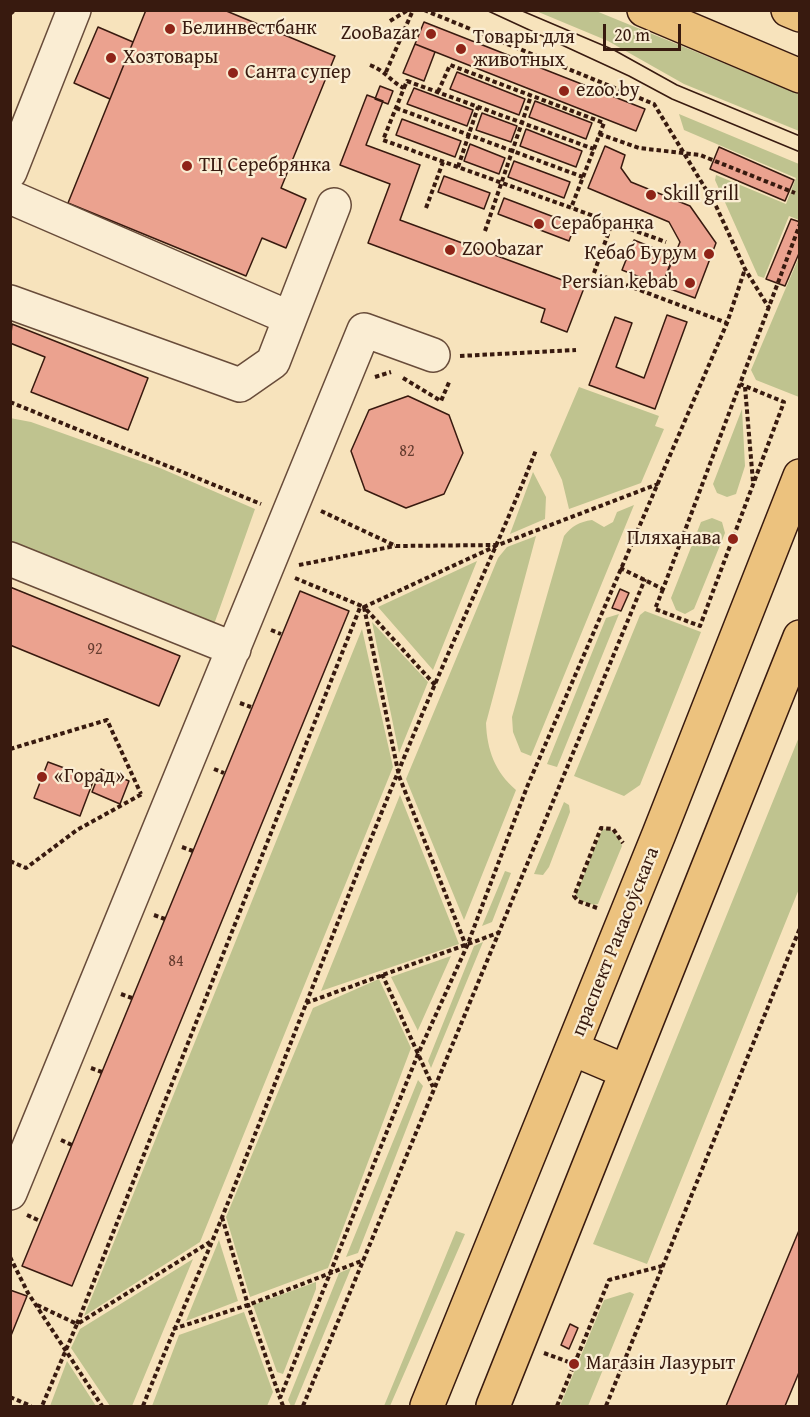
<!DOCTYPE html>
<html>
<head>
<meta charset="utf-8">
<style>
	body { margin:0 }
	#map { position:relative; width:810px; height:1417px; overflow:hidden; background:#f7e3bc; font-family:"Gentium Book Plus",serif }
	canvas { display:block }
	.frame { position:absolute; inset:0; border:12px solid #381a0f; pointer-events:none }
	.scale { position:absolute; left:603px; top:24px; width:78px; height:27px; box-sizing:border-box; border:3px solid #381a0f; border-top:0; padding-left:8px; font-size:18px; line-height:21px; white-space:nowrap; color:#381a0f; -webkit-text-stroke:4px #faedd3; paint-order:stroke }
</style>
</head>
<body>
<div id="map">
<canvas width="810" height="1417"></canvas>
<div class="frame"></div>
<div class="scale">20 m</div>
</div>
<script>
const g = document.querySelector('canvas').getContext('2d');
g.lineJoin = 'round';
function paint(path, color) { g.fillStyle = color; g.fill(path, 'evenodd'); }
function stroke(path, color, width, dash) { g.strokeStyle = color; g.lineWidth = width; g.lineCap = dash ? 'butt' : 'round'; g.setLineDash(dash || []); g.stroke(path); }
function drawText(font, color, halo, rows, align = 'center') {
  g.font = font + ' "Gentium Book Plus",serif'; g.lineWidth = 4.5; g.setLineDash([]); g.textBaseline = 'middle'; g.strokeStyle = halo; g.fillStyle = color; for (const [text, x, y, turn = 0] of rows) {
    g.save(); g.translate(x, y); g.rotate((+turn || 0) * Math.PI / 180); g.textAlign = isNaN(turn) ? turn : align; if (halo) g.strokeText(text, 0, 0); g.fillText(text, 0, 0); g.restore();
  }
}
paint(new Path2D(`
	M536 11H596L799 94V131L684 84 608 41Z
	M679 114 799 164V220L789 216 764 278 758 276 715 180 716 175 786 204 796 178 684 130Z
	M799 257V397L756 380 751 370Z
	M579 387 659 416 655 426 664 429 641 483 569 509 562 480 550 455Z
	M742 409 745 466 736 494 727 497 717 493 713 484Z
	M10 418 31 422 160 468 255 509 212 630 11 549Z
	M533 472 546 497 545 519 510 534Z
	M634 505 531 756 521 752 513 732 512 717 564 536C572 526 579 522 592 520L604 527 613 522 617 512Z
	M712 518 722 522 725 533 694 609 685 614 676 610 671 598 701 522Z
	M536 536 486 723C487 750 495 772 516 790L464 920 406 779 498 558 507 547Z
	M477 561 433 670 378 607Z
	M645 611 701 632 640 785 624 796 574 776 640 615Z
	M619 614 557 767 547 764 606 618Z
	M372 622 428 682 399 753Z
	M362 629 393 767 200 1242 84 1316Z
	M799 737V889L647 1264 593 1244Z
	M400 795 459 944 321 991Z
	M564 802 569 805 570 812 549 867 543 875 534 874Z
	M607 828 618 836 622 846 598 904C591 906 579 901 576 895L602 830Z
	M505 871 511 873 492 922 482 926Z
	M483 942 431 1068 428 1061 474 946Z
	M451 956 418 1030V1031L391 977Z
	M379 979 411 1048 328 1268 250 1297 226 1217 313 1008Z
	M418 1080 423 1086 358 1253 346 1257Z
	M456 1231 465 1234 390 1406H384Z
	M219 1240 238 1301 186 1321Z
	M193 1259 132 1406H110L71 1348 80 1329Z
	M351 1268 294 1406H291L288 1400 339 1273Z
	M316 1282V1289L283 1374 277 1372 253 1305Z
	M630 1292 634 1294 588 1406H560L604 1300Z
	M244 1312 273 1392 267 1406H152L179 1335Z
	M67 1361 96 1406H50Z`), '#bfc38f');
const building = new Path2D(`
	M146 10H224L335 56 281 188 306 199 286 248 262 238 246 276 68 203Z
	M424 22 645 109 636 131 415 44Z
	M98 27 133 42 110 99 74 83Z
	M415 44 435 52 424 81 403 73Z
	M457 72 525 99 519 115 450 89Z
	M380 86 393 91 388 104 375 99Z
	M414 88 473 110 467 126 407 104Z
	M367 95 383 101 366 145 420 165 400 220 584 288 567 332 541 322 545 309 368 243 390 184 340 165Z
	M535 101 592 123 586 139 529 117Z
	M482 113 517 126 511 142 476 130Z
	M402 119 461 141 455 157 396 135Z
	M526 129 582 151 576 167 520 146Z
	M470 144 505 158 499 174 464 161Z
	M605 146 625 155 621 168 631 182 690 206 716 243 695 298 662 286 680 242 669 222 588 188Z
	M719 147 794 180 785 201 710 169Z
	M514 161 570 182 564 198 508 177Z
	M444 176 490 193 484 209 438 192Z
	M504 198 575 225 569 241 498 214Z
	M791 219 800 222V251L785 286 766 279Z
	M634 240 673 256 662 286 622 270Z
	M667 315 687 322 655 409 589 385 615 317 632 323 616 367 644 378Z
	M12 324 148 378 128 430 31 392 45 357 10 343Z
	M408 396 449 415 463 453 444 494 406 508 365 490 351 451 369 410Z
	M10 587 180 656 159 706 10 645Z
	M620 589 629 593 621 611 612 608Z
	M300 591 349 611 72 1286 22 1266Z
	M48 762 94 779 80 816 34 798Z
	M101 769 129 781 120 804 92 792Z
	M800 1228V1370L785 1406H726Z
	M10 1290 27 1296 10 1338Z
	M570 1324 578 1328 569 1349 561 1345Z`);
paint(building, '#eba28f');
stroke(building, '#381a0f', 1.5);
const minor = new Path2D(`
	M10 172 74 10
	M10 197 290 318 334 205
	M10 302 240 385 273 362 290 318
	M10 559 234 649
	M10 1193 364 330 433 355`);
const major = new Path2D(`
	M644 10 800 76
	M788 10 800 15
	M573 1049 625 1071
	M427 1406 659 834 800 476
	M493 1406C597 1150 696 893 800 637`);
stroke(minor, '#684c3a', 36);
stroke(major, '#381a0f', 36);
stroke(new Path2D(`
	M424 10 654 104 716 206 745 269 769 308
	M324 11V10
	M10 14 15 10
	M390 21 408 10
	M370 65C387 72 391 82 404 88L383 140 666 242
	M386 72 413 10
	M404 88 407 81 594 149
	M438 92 450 65 604 123 571 208
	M396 108 583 177
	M599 134 639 148 700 155 795 193
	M458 167 478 107
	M426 208 443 162
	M485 231 531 96
	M594 273 612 223
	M605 277 727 323
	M460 356 576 350
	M375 377 391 372
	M403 378 441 401 450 380
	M745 387 753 482
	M10 402 261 504
	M321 511 396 546 498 545 658 484
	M299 565 395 546
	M620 568 663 589 800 224
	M295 578 364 607 399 776 466 946
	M663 589 655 609 700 626 784 402 740 384
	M271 630 281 634
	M435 685 364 607 496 546
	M240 703 251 707
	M10 749 107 720 141 794
	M214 769 224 773
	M182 847 193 851
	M10 861 26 868 77 830 142 794
	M597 908 578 901 574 896 601 828 613 829 623 843
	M154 915 165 919
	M382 974 433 1087
	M121 994 132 998
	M306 1003 498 933
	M91 1068 102 1072
	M61 1140 72 1145
	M27 1215 40 1221
	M222 1217 248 1305 280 1398
	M10 1257 28 1293 102 1406
	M37 1305 77 1324 42 1406
	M79 1323 210 1242
	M77 1324 361 605
	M173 1329 248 1305 364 1260
	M544 1353 574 1364
	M10 1397 31 1406
	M143 1406C168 1342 197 1279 223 1215 294 1038 360 859 435 684 469 605 505 529 536 450
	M283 1406 280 1398 418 1054 467 946 527 787 727 323 745 269
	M303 1406 645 579
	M557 1406 609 1280 662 1266
	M606 1406 800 928`), '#381a0f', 4, [4.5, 3]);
stroke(minor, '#faedd3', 33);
stroke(major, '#ecc27e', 33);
stroke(new Path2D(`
	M486 10 629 76 672 99 800 152
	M520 10 614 50 677 85 800 136`), '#381a0f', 1.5);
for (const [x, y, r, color] of [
	[170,29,6,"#8f2418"],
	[431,34,6,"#8f2418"],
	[461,49,6,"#8f2418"],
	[111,58,6,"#8f2418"],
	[233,73,6,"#8f2418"],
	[564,91,6,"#8f2418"],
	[187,166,6,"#8f2418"],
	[651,195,6,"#8f2418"],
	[539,224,6,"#8f2418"],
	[450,250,6,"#8f2418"],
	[709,254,6,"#8f2418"],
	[690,283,6,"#8f2418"],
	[733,539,6,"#8f2418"],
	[42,777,6,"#8f2418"],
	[574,1364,6,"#8f2418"]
]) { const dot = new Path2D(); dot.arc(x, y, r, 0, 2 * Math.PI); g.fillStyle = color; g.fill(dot); stroke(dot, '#faedd3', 2); }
drawText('16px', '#653c2f', null, [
	["82",407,452],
	["92",95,650],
	["84",176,962]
]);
drawText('20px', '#381a0f', '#faedd3', [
	["Белинвестбанк",182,29],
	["ZooBazar",419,34,"right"],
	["Товары для",473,38],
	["животных",473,61],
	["Хозтовары",123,58],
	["Санта супер",245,73],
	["ezoo.by",576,91],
	["ТЦ Серебрянка",199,166],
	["Skill grill",663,195],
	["Серабранка",551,224],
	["ZOObazar",462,250],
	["Кебаб Бурум",697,254,"right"],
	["Persian kebab",678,283,"right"],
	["Пляханава",721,539,"right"],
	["«Горад»",54,777],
	["Магазін Лазурыт",586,1364]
], 'left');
drawText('20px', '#381a0f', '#faedd3', [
	["праспект Ракасоўскага",616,942,-68]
]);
</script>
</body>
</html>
